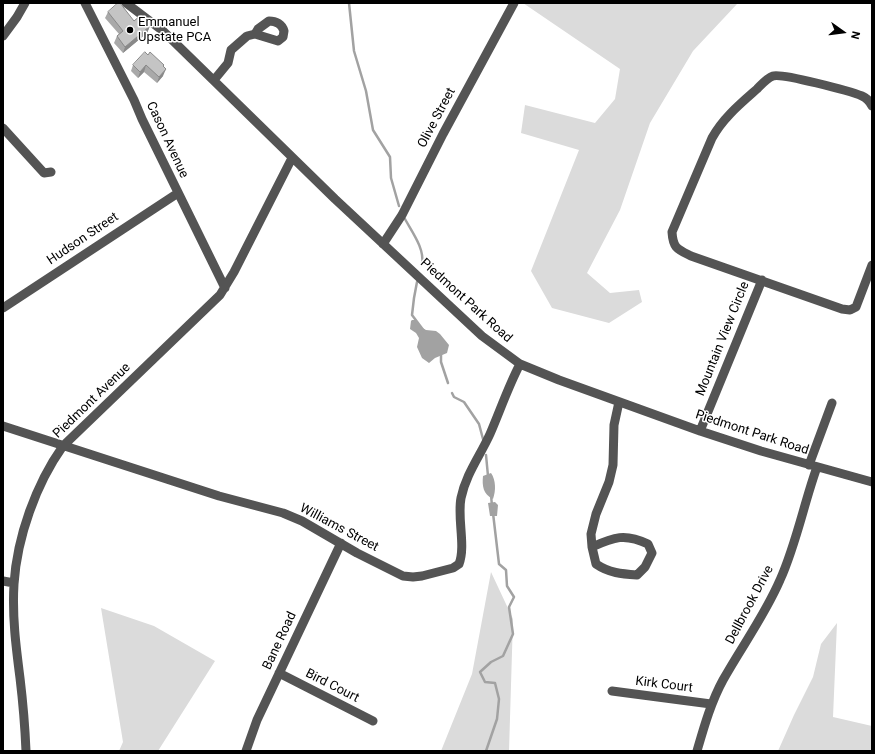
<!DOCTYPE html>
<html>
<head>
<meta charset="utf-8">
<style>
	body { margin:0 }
	#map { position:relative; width:875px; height:754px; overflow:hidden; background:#fff; font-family:Roboto,sans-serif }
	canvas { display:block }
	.frame { position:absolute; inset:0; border:4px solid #000; pointer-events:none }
	.north { position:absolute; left:823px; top:12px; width:40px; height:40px; -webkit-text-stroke:3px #fff; paint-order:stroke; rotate:104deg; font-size:11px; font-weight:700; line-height:16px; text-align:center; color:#000 }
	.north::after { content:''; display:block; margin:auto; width:14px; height:18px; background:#000; clip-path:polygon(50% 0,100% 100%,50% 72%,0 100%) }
</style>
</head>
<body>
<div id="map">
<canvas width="875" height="754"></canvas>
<div class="frame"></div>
<div class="north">N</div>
</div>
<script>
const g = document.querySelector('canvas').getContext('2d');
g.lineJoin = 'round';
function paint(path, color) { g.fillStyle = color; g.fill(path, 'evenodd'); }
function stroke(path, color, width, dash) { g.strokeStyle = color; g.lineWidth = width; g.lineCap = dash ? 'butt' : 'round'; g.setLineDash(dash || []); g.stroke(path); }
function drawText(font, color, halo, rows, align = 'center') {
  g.font = font + ' Roboto,sans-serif'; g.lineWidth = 3; g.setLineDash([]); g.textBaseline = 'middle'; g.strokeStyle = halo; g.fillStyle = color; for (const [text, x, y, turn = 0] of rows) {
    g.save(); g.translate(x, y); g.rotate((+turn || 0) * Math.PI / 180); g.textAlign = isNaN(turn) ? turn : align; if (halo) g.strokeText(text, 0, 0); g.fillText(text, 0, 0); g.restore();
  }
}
paint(new Path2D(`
	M523 3H738L693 51 650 123 620 210 587 273 610 293 639 290 642 302 609 323 552 308 531 271 579 150 521 133 525 105 595 123 615 99 620 69Z
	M491 572 513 619 509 751H441L472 674Z
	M101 608 154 626 215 661 158 751H119L123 742Z
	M837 623 833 717 872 726V751H778L794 715 813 677 821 644Z`), '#dbdbdb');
paint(new Path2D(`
	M412 320H415L421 327 426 330 436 331 440 334 449 345 447 353 435 358 429 363 422 358 417 347 419 338 416 333 410 329 411 321Z
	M491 473C496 480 496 491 493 499 483 494 482 486 483 476Z
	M495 502 498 505 497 516H490L488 503Z`), '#a2a2a2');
stroke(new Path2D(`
	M349 3 354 51 366 91 373 130 390 157 391 178 399 206
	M405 219C412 232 425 249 422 264
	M417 282 414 298 412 315 424 331
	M441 353V362L448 383
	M452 393 454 397 464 402 479 424 483 439
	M486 455 488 476
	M491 495 492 506
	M486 751 497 719 499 699 495 683 485 682 480 672 491 662 503 656 513 634 509 607 514 597 507 586 506 570 499 564 493 513`), '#a2a2a2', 2.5);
stroke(new Path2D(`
	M85 3 134 100 142 119 225 288
	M126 3 163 31 335 199 482 336 520 364 559 380 700 431 761 451 872 482
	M3 36 17 17 25 3
	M214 80 228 63 231 50 247 36 255 34 278 41 283 37 284 31C282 24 276 21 269 21L258 29 255 34
	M872 106C870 102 867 98 862 96 850 91 782 73 773 76 767 78 762 84 757 89 740 104 723 118 712 138L672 232C673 248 677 249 691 256L842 309 850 310 856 307 872 265
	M3 128 44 173 51 172
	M383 244 402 215 443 134 514 3
	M3 308 178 193
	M3 426 219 496 283 513 302 521 357 553 403 576 413 577 422 576 453 568 459 564C466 546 457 518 461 498 466 474 480 456 490 434 500 411 508 387 520 364
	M700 431 762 280
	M809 465 832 403
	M592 547C614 537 625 533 648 544L652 553 645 567 637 575C622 574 609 573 596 564L592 547 591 534 596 514 609 482 613 465 614 425 619 402
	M3 581 14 583
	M279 673 373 721
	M612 691 711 704
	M26 751C25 727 23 703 20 678 16 647 12 616 14 584 17 537 36 484 63 446L220 295 234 272 292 158
	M246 751 257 720 341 543
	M697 751C704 727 711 702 723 680 742 646 765 615 780 580 796 545 804 503 817 467`), '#545454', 9);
paint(new Path2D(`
	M108 12 150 26 147 33 123 53 114 43 117 36 119 34 105 18Z
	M148 55 164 65 163 67V76L157 83 144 72 138 78 131 71 133 65Z`), '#a9a9a9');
paint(new Path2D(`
	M150 26 147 33 123 53 125 47Z
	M146 65 144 72 138 78 140 72Z
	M166 69 163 76 157 83 159 77Z`), '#898989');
const building = new Path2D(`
	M118 3H120L134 21 141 15 150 26 125 47 117 36 123 31 108 12Z
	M145 52 148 55 150 52 164 65 163 66 166 69 159 77 146 65 140 72 133 65Z`);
paint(building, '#c4c4c4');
stroke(building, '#898989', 1);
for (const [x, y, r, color] of [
	[130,30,4,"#000"]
]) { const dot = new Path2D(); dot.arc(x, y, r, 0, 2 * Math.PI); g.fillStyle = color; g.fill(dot); stroke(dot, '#fff', 1.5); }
drawText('13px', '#000', '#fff', [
	["Emmanuel",138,23],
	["Upstate PCA",138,38]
], 'left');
drawText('13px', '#000', '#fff', [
	["Olive Street",437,118,-62],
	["Cason Avenue",167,140,65],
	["Hudson Street",83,239,-34],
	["Piedmont Park Road",466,301,42],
	["Mountain View Circle",723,339,-68],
	["Piedmont Avenue",92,401,-44],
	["Piedmont Park Road",752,433,18],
	["Williams Street",339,528,28],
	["Dellbrook Drive",750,605,-62],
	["Bane Road",280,641,-65],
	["Kirk Court",664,685,7],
	["Bird Court",332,686,27]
]);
</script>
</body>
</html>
